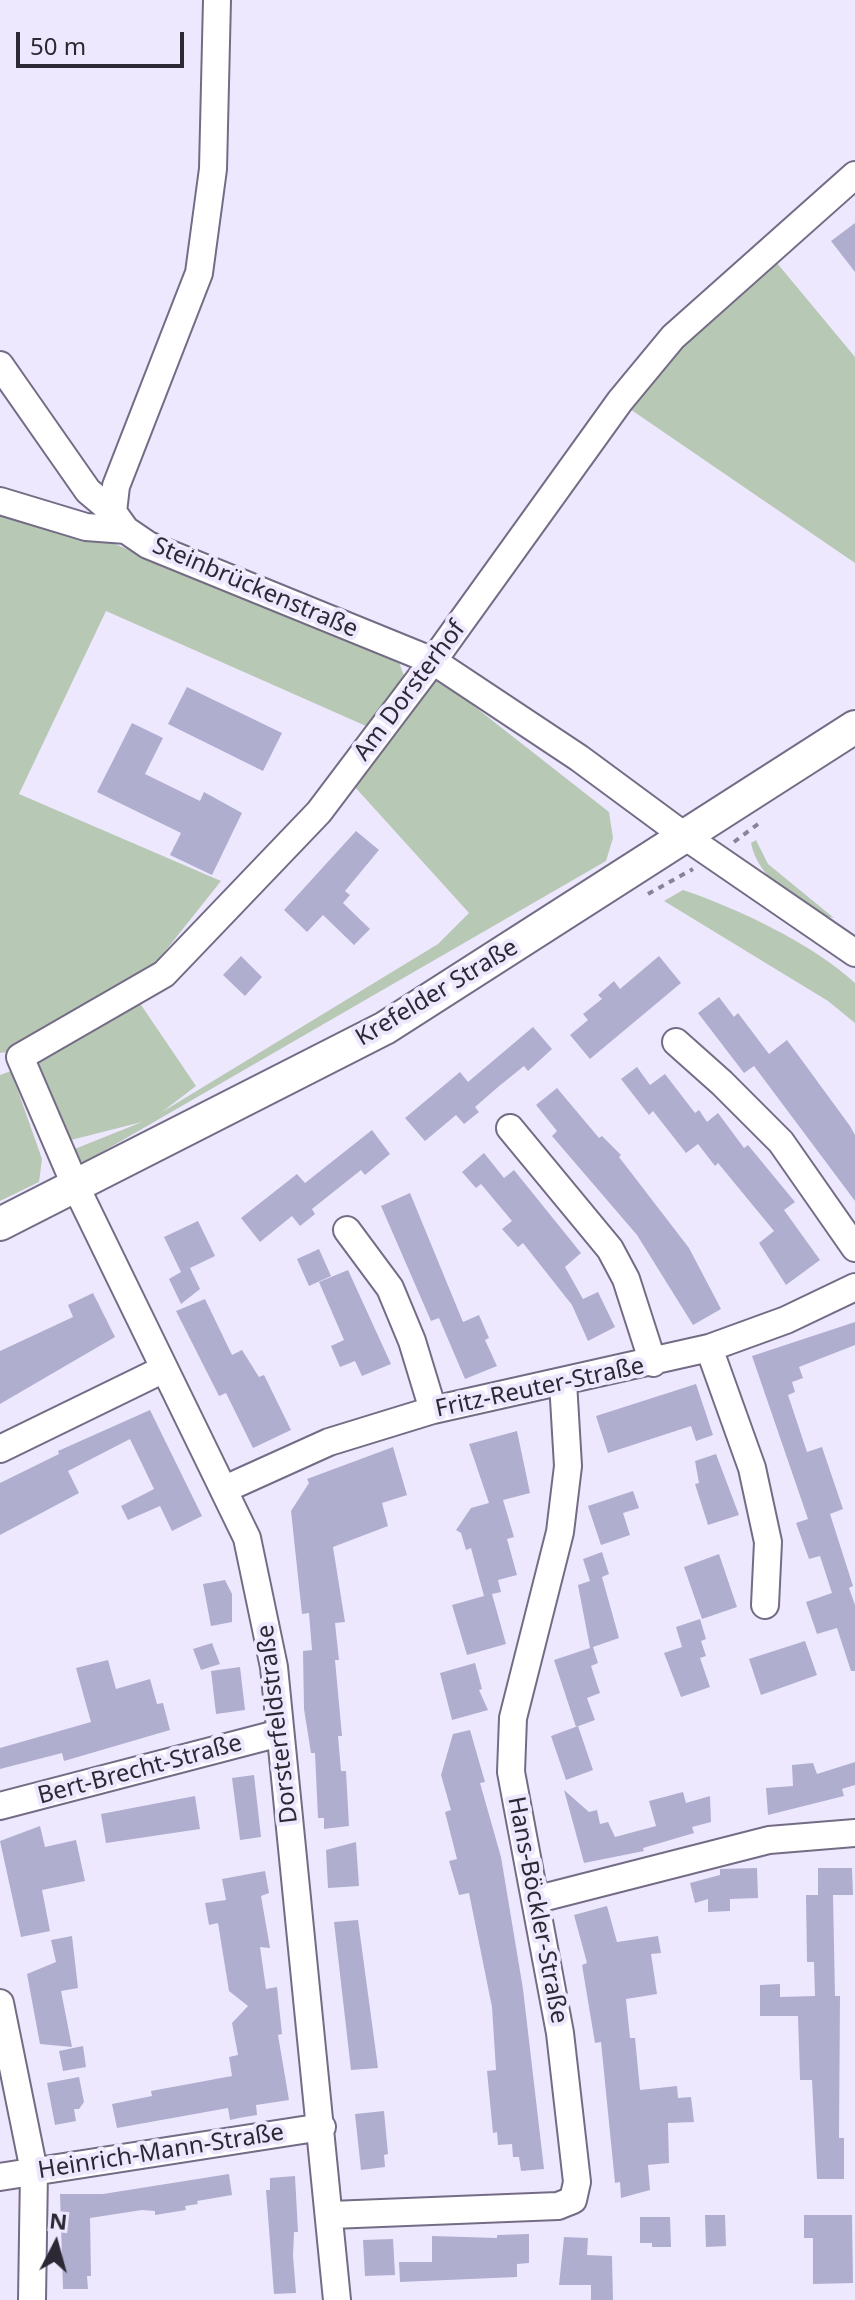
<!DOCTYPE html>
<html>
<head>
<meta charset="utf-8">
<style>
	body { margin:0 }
	#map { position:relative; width:855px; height:2300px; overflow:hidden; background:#eee8ff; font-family:"Noto Sans",sans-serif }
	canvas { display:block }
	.north { position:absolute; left:16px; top:2204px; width:80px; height:80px; -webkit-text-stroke:6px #eee8ff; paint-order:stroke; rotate:6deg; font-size:22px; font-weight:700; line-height:32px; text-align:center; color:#2c2934 }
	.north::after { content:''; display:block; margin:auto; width:28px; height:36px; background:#2c2934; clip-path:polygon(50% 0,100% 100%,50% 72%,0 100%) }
	.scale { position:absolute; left:16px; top:32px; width:168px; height:36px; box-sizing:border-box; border:4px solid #2c2934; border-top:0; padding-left:10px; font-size:24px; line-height:28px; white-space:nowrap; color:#2c2934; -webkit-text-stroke:6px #eee8ff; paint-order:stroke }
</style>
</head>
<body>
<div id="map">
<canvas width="855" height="2300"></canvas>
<div class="north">N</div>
<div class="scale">50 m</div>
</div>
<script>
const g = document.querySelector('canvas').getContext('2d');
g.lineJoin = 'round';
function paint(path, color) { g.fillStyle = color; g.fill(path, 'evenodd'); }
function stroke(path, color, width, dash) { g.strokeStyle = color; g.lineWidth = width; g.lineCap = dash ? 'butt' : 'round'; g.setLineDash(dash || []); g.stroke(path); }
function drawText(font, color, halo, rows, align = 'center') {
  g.font = font + ' "Noto Sans",sans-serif'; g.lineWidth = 8; g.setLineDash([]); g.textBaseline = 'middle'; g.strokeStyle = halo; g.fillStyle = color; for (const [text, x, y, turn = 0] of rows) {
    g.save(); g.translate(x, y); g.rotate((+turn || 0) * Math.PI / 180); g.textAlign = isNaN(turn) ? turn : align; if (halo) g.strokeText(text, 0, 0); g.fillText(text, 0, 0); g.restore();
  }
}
paint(new Path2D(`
	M767 251 855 357V563L624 405Z
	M0 498 397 657 406 681 375 730 106 611 19 794 221 881 155 964 128 985 14 1051 0 1053Z
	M433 674 609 812 613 838 606 861 83 1163 72 1150 142 1122 71 1140 35 1063 135 996 196 1086 162 1112 438 944 469 913 344 775Z
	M756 840 768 864 834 918C801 911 757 877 751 843Z
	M683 890C737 908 813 944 855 983V1023L828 1001 664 901Z
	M11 1071 42 1159 39 1182 0 1201V1075Z`), '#b7c9b4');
paint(new Path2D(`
	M855 223V272L831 241Z
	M187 687 282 733 263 771 168 724Z
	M132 723 163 738 145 774 200 801 204 792 242 813 212 875 170 855 181 833 97 792Z
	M356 831 379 850 345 891 350 895 343 903 370 929 354 945 323 915 307 932 284 910Z
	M241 956 262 977 245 996 223 975Z
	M659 956 681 983 590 1059 570 1035 588 1020 583 1014 602 999 598 995 614 981 620 989Z
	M719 997 734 1017 738 1013 769 1054 787 1040 850 1126 855 1135V1201L754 1066 744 1073 698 1013Z
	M533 1027 552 1049 528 1071 524 1066 498 1087 475 1107 479 1112 464 1124 456 1115 425 1141 405 1118 460 1072 468 1082Z
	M637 1067 650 1085 665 1074 695 1113 699 1110 707 1122 718 1113 744 1148 748 1145 795 1202 784 1210 820 1260 786 1285 759 1243 774 1231 718 1163 715 1166 698 1144 686 1153 653 1111 649 1115 621 1079Z
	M557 1088 599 1138 602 1136 621 1155 619 1157 689 1248 721 1309 693 1325 637 1235 552 1136 557 1131 536 1105Z
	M372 1130 390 1154 365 1175 361 1170 312 1209 315 1214 300 1226 292 1216 260 1242 241 1218 297 1174 305 1183Z
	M484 1153 504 1178 514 1170 581 1253 565 1267 583 1299 598 1292 615 1327 588 1341 572 1305 523 1243 518 1247 502 1229 512 1221 481 1184 476 1188 462 1172Z
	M410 1193 463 1322 479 1315 489 1338 485 1340 497 1366 465 1379 439 1318 431 1321 381 1206Z
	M198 1221 215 1256 190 1268 200 1289 181 1304 169 1279 181 1272 164 1237Z
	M319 1249 331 1276 309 1286 297 1259Z
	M348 1270 391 1364 362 1376 355 1361 340 1367 331 1346 344 1340 319 1282Z
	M93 1293 115 1337 0 1404V1351L73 1317 68 1305Z
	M205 1299 232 1355 242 1350 259 1377 264 1375 291 1430 253 1448 226 1393 219 1396 176 1311Z
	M855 1322V1345L799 1367 803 1378 792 1382 795 1392 788 1395 807 1452 822 1447 843 1509 830 1514 853 1586 849 1588 855 1605V1671H851L837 1628 817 1634 806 1602 832 1593 820 1556 809 1559 796 1523 808 1519 752 1356Z
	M696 1384 713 1435 696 1441 691 1426 608 1453 596 1416Z
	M150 1410 202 1516 172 1531 160 1506 128 1520 121 1506 154 1489 130 1439 68 1471 79 1493 0 1535V1483L59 1454 58 1451Z
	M517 1431 530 1493 503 1500 514 1537 507 1539 517 1575 498 1580 501 1592 492 1594 506 1644 467 1655 452 1605 484 1596 471 1548 466 1550 461 1533 456 1530 471 1508 489 1503 469 1444Z
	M393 1447 407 1495 382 1503 388 1526 333 1547 345 1622 335 1623 339 1660H335L342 1736H338L341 1771H346L349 1826 324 1829V1818H318L315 1753H311L304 1709 303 1651 312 1650 309 1613 302 1614 291 1511 309 1483 307 1479Z
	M716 1454 739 1515 708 1525 695 1484 699 1483 695 1461Z
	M633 1491 639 1508 623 1513 630 1535 601 1545 588 1506Z
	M602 1552 609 1574 602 1577 619 1638 593 1647 598 1663 591 1666 600 1693 587 1698 595 1720 576 1727 554 1660 590 1648 578 1585 590 1581 583 1559Z
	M719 1554 737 1607 702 1619 684 1567Z
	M225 1580 232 1594V1622L211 1626 203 1584Z
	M700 1619 706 1639 701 1641 706 1656 700 1658 710 1687 681 1697 664 1653 682 1647 676 1627Z
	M805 1641 817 1675 761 1695 749 1659Z
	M212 1643 220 1664 201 1670 193 1649Z
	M108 1660 116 1689 150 1679 157 1704 163 1703 170 1730 64 1761 62 1753 0 1769V1748L91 1722 76 1668Z
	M475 1663 482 1689 479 1690 488 1710 452 1720 440 1673Z
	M240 1667 245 1710 216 1714 211 1671Z
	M578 1726 593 1770 566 1780 551 1736Z
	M470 1730 485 1782 480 1783 501 1857 523 1989 544 2169 521 2171 519 2157H513L512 2144 498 2145 497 2132 493 2133 487 2071 496 2070 492 2007 469 1893 459 1895 449 1861 457 1859 445 1812 451 1810 441 1775 453 1734Z
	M855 1762V1785L842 1789 844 1796 768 1815 766 1788 793 1786 792 1765 813 1763 817 1774Z
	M254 1775 261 1837 240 1840 232 1778Z
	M564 1790 589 1812 597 1810 600 1824 608 1822 615 1837 656 1826 649 1801 683 1792 686 1803 710 1796 711 1822 692 1827 694 1833 643 1848 644 1851 584 1863Z
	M195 1796 200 1829 106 1843 101 1814Z
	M40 1826 45 1847 76 1840 85 1881 42 1890 50 1931 21 1937 0 1841Z
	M356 1842 359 1886 328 1888 326 1850Z
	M757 1868 758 1898 730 1899V1911L708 1912V1899L695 1903 690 1883 720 1875V1869Z
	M818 1868H852L853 1895H833L835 1996H840L839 2138H844V2179H817L812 2080H800L798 2016H760V1985L780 1984V1997L815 1996 814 1962H807L806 1895H829H818Z
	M265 1871 269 1893 261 1896 270 1948 260 1947 266 1989 277 1987 282 2034 278 2035 289 2100 256 2105 257 2115 239 2118 230 2120 228 2108 117 2128 112 2104 152 2096 151 2091 232 2076 229 2057 238 2055 232 2023 248 2006 229 1991 218 1923 209 1925 205 1903 226 1900 222 1879Z
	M607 1906 617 1942 658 1936 661 1953 651 1954 657 1994 626 1999 630 2038H635L640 2090 677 2086 678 2098 691 2097 694 2122 668 2123 669 2163 648 2165 650 2190 621 2198 620 2182 615 2183 601 2042 595 2043 582 1965 587 1963 574 1915Z
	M358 1920 378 2068 351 2070 334 1922Z
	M72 1936 78 1988 61 1991 72 2047 40 2044 27 1974 56 1962 51 1940Z
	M83 2046 86 2067 63 2071 59 2051Z
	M79 2077 84 2102 79 2109H74L76 2121 55 2125 47 2083Z
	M384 2111 388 2154 384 2155 385 2167 361 2170 355 2114Z
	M229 2174 232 2195 197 2201 198 2204 185 2206 186 2210 155 2215V2211L142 2210 90 2218 91 2276H87L88 2289H63L60 2194H103Z
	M295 2176 298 2232H294L293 2256 296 2293 274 2294 266 2190H270V2178Z
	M705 2215H725L726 2246 706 2247Z
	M804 2215H852L853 2283 813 2284V2238H804Z
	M640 2217H670L671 2247H652V2243H640Z
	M529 2234V2263L517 2264V2277L400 2282 399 2262H432V2236L497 2238V2235Z
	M564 2237 588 2238 587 2255 612 2256 613 2300H591V2285H559Z
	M393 2239 395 2275 365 2276 363 2240Z`), '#afaecf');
const minor = new Path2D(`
	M217 0 213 169 199 273 116 486 113 512 126 530 148 545 433 661 579 758 686 837 855 953
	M0 365 88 491 113 512
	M0 501 86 527 126 530
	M676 1042 722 1083 781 1142 855 1248
	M510 1128 610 1249 626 1279 653 1363
	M347 1230 390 1288 412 1341 433 1410
	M709 1348 752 1468 768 1542 765 1605
	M0 1449 164 1369
	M225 1489 329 1442 433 1410 709 1348 786 1320 855 1287
	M0 1806 280 1733
	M538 1899 769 1840 855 1833
	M0 2003 34 2171 32 2300
	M0 2177 322 2127
	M331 2215 558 2206 573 2200 577 2182 560 2033 511 1772 513 1718 560 1532 568 1466 563 1382
	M337 2300 274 1667 247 1538 76 1187 20 1057 164 974 319 812 433 661 620 401 673 337 855 175`);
const major = new Path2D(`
	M0 1224 385 1028 855 727`);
stroke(minor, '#746c85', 30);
stroke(major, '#746c85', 36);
stroke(new Path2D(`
	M734 842 762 821
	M648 894 693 869`), '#888495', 4, [6, 6]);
stroke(minor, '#fff', 26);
stroke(major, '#fff', 32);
drawText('24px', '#2c2934', '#eee8ff', [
	["Steinbrückenstraße",255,588,23],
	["Am Dorsterhof",410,691,-53],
	["Krefelder Straße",437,993,-31],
	["Fritz-Reuter-Straße",540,1388,-12],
	["Dorsterfeldstraße",278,1724,-97],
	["Bert-Brecht-Straße",140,1770,-15],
	["Hans-Böckler-Straße",537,1910,79],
	["Heinrich-Mann-Straße",161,2152,-9]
]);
</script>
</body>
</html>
